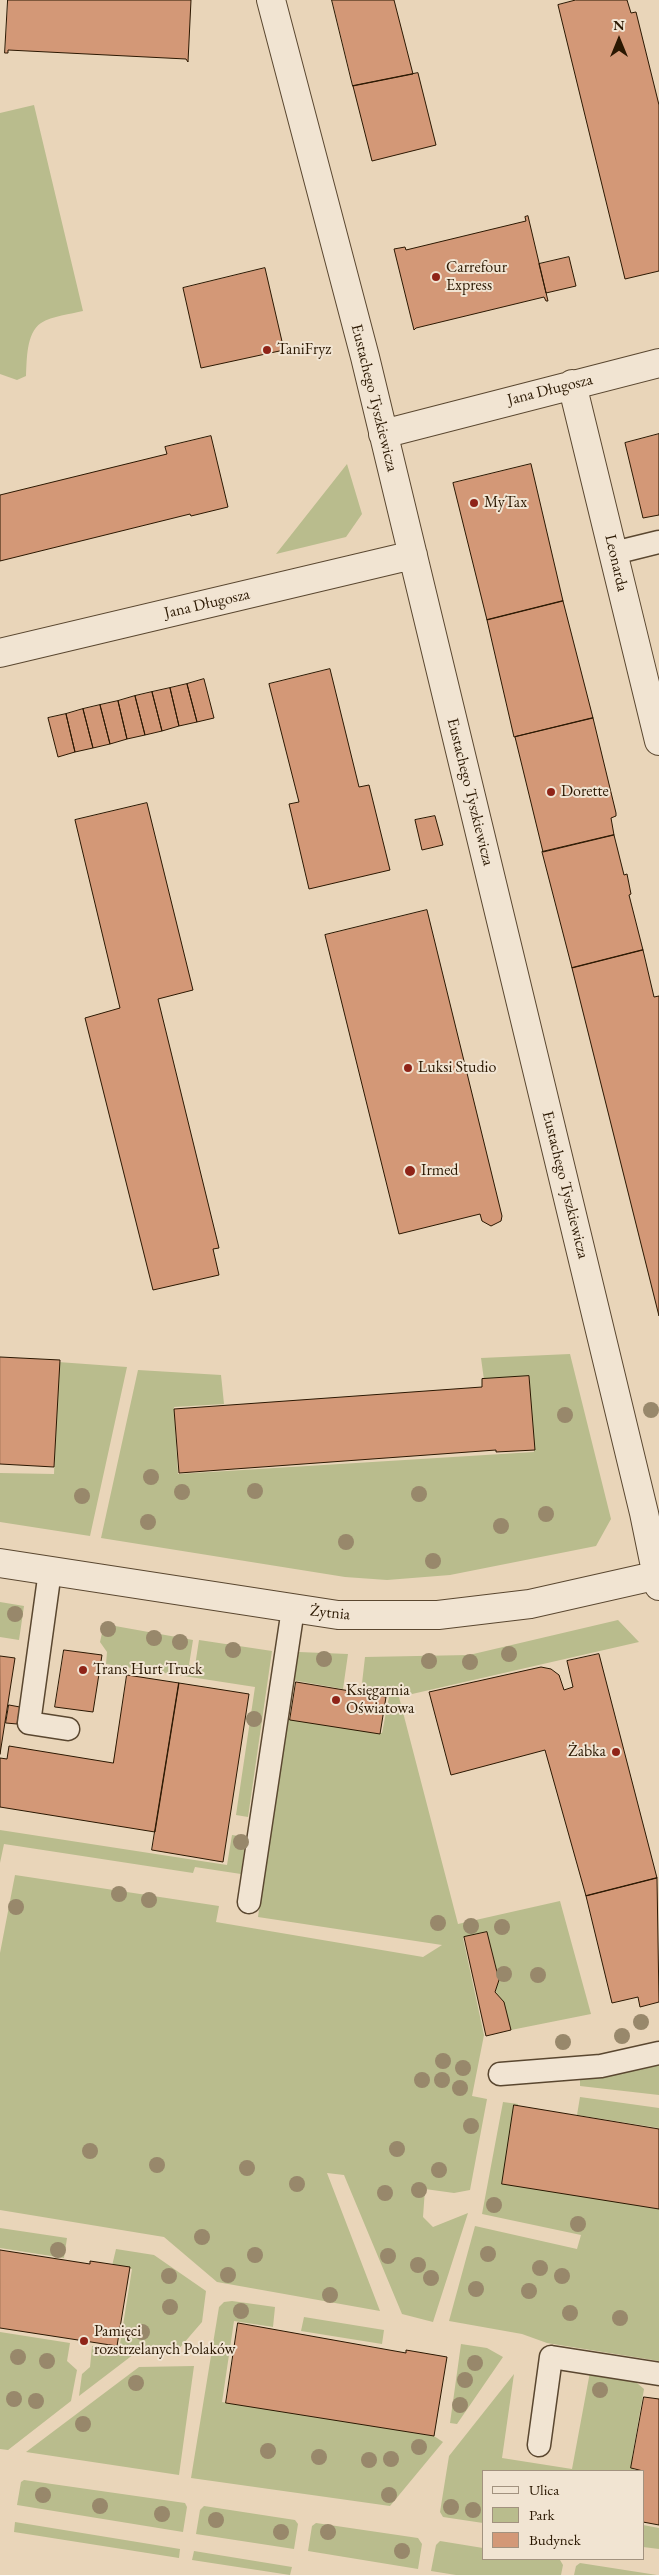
<!DOCTYPE html>
<html>
<head>
<meta charset="utf-8">
<style>
	body { margin:0 }
	#map { position:relative; width:659px; height:2575px; overflow:hidden; background:#e9d5b9; font-family:"EB Garamond",serif }
	canvas { display:block }
	.legend { position:absolute; left:482px; top:2470px; width:162px; height:90px; box-sizing:border-box; background:#f1e4d2; border:1px solid #a2927f; margin:0; padding:6px 9px; list-style:none; font-size:15px; color:#2b1802 }
	.legend li { display:flex; align-items:center; gap:10px; height:25px }
	.legend b { width:25px; border:1px solid #a2927f }
	.north { position:absolute; left:594px; top:15px; width:50px; height:50px; -webkit-text-stroke:4px #f1e4d2; paint-order:stroke; rotate:0deg; font-size:14px; font-weight:700; line-height:20px; text-align:center; color:#2b1802 }
	.north::after { content:''; display:block; margin:auto; width:18px; height:22px; background:#2b1802; clip-path:polygon(50% 0,100% 100%,50% 72%,0 100%) }
</style>
</head>
<body>
<div id="map">
<canvas width="659" height="2575"></canvas>
<ul class="legend">
<li><b style="height:6px;background:#f1e4d2"></b>Ulica</li>
<li><b style="height:14px;background:#b9bc8d"></b>Park</li>
<li><b style="height:14px;background:#d39877"></b>Budynek</li>
</ul>
<div class="north">N</div>
</div>
<script>
const g = document.querySelector('canvas').getContext('2d');
g.lineJoin = 'round';
function paint(path, color) { g.fillStyle = color; g.fill(path, 'evenodd'); }
function stroke(path, color, width, dash) { g.strokeStyle = color; g.lineWidth = width; g.lineCap = dash ? 'butt' : 'round'; g.setLineDash(dash || []); g.stroke(path); }
function drawText(font, color, halo, rows, align = 'center') {
  g.font = font + ' "EB Garamond",serif'; g.lineWidth = 4; g.setLineDash([]); g.textBaseline = 'middle'; g.strokeStyle = halo; g.fillStyle = color; for (const [text, x, y, turn = 0] of rows) {
    g.save(); g.translate(x, y); g.rotate((+turn || 0) * Math.PI / 180); g.textAlign = isNaN(turn) ? turn : align; if (halo) g.strokeText(text, 0, 0); g.fillText(text, 0, 0); g.restore();
  }
}
paint(new Path2D(`
	M34 105 83 311C71 314 52 316 41 323 26 333 27 360 26 376L17 380 0 374V113Z
	M347 464 362 514 346 537 276 554Z
	M570 1354 611 1519 596 1546 450 1575 387 1580 345 1577 101 1538 138 1370 221 1375 224 1404 174 1407 178 1474 534 1452 529 1377 484 1380 481 1358Z
	M58 1362 127 1367 90 1536 0 1522V1473L54 1474Z
	M0 1602 24 1606 19 1640 0 1637Z
	M618 1620 639 1642 399 1697 458 1924 560 1901 591 2014 511 2030 504 2002 497 1995 495 1988 499 1979 487 1932 463 1938 484 2035 472 2096 487 2099 470 2190 454 2193 425 2189 423 2217 433 2227 468 2213 433 2322 402 2314 344 2175 327 2173 380 2311 217 2282 164 2237 0 2210V1953L15 1875 219 1906 216 1922 423 1957 442 1945 258 1917 286 1718 382 1733 389 1697 361 1692 365 1657 469 1655Z
	M104 1624 193 1640 189 1665 195 1666 199 1640 272 1651 248 1817 236 1815 255 1687 106 1664 107 1652 100 1642Z
	M299 1652 348 1654 343 1689 292 1680Z
	M0 1830 227 1865 232 1835 246 1837 241 1874 195 1867 193 1873 4 1844 0 1863Z
	M659 2063V2095L580 2086V2079Z
	M580 2097 659 2108V2128L577 2115Z
	M503 2102 518 2104 506 2184 659 2208V2361L547 2343 522 2334 449 2321 475 2226 577 2249 581 2235 482 2214Z
	M0 2228 67 2238 64 2258 0 2248Z
	M116 2249 154 2255 206 2291 202 2322 177 2351H138L79 2396 82 2374 90 2367 92 2346 119 2350 132 2269 112 2266Z
	M232 2301 275 2307 273 2327 234 2321 222 2402 434 2436 443 2442 390 2506 191 2478 219 2307 224 2302Z
	M304 2317 384 2330 382 2344 301 2331Z
	M0 2332 70 2343 67 2361 77 2370 71 2401 8 2450 0 2449Z
	M461 2344 487 2348 503 2357 457 2424 450 2423Z
	M194 2366 179 2475 26 2452 139 2367Z
	M590 2372 631 2378 644 2389 632 2458 636 2459 634 2471H483V2523L443 2517 440 2512 449 2456 514 2374 502 2458 572 2469Z
	M24 2480 185 2503 187 2507 183 2532 17 2505 21 2482Z
	M204 2506 295 2520 298 2524 294 2549 196 2534 200 2510Z
	M15 2522 180 2549 179 2558 14 2532Z
	M316 2523 418 2538 422 2544 418 2569 308 2551 312 2526Z
	M643 2525 659 2528V2549L643 2547Z
	M440 2541 483 2548V2559L560 2560 563 2565 561 2575H456L431 2571 436 2545Z
	M194 2551 292 2567 290 2575 192 2560Z
	M580 2563 657 2575H574L576 2566Z`), '#b9bc8d');
const building = new Path2D(`
	M8 0H191L188 62 186 59 8 50V53H5Z
	M332 0H394L413 74 353 86Z
	M576 0H627L631 13 636 12 659 105V271L625 279 558 5Z
	M418 73 436 145 372 161 353 86Z
	M528 216 548 301H546L544 297 416 328 414 330 394 249 405 247 406 250 526 221 525 217Z
	M569 257 576 286 546 293 539 264Z
	M265 268 284 350 201 368 183 288Z
	M659 434V515L643 518 625 443Z
	M211 436 228 507 191 516 190 514 0 561V495L167 454 165 447Z
	M531 464 563 601 487 620 453 483Z
	M563 601 593 718 514 737 487 620Z
	M330 669 359 787 369 785 390 870 309 889 289 804 299 802 269 684Z
	M204 679 214 718 197 722 187 684Z
	M187 684 197 722 179 726 170 688Z
	M170 688 179 726 162 731 152 692Z
	M152 692 162 731 145 735 135 696Z
	M135 696 145 735 127 739 118 701Z
	M118 701 127 739 110 744 100 705Z
	M100 705 110 744 93 748 83 709Z
	M83 709 93 748 75 752 66 714Z
	M66 714 75 752 58 757 48 718Z
	M593 718 616 813V816L611 818 614 835 543 852 515 737Z
	M147 803 193 990 158 999 219 1248 213 1249 219 1275 153 1290 85 1018 120 1008 75 820Z
	M435 816 443 845 422 850 415 820Z
	M614 835 624 875 627 874 631 894 629 895 643 950 572 968 542 852Z
	M427 910 502 1216 501 1221 491 1226 482 1221 480 1214 399 1234 325 935Z
	M643 950 654 997 659 996V1316L572 968Z
	M0 1357 60 1360 54 1467 0 1464Z
	M529 1376 535 1450 496 1452V1450L179 1473 174 1409 482 1387V1379Z
	M64 1650 102 1655 93 1712 55 1707Z
	M599 1654 657 1878 586 1896 545 1750 451 1775 429 1692 541 1667 551 1669 559 1675 564 1690 573 1687 567 1661Z
	M0 1656 15 1658 0 1754Z
	M127 1675 179 1683 155 1832 0 1807V1758L7 1759 9 1746 113 1763Z
	M296 1682 386 1697 380 1734 290 1720Z
	M179 1683 249 1694 223 1862 152 1850Z
	M9 1705 20 1707 17 1724 6 1723Z
	M657 1878 659 2002 640 2007 638 1997 612 2003 586 1896Z
	M487 1932 499 1980 495 1992 504 2002 511 2030 486 2036 464 1937Z
	M514 2105 659 2129V2209L502 2184Z
	M0 2250 90 2264V2261L130 2267 117 2346 0 2328Z
	M238 2323 406 2353V2350L447 2357 434 2436 226 2403Z
	M644 2397 659 2399V2525L643 2522V2471L631 2468Z`);
paint(building, '#d39877');
stroke(building, '#2b1802', 1);
const service = new Path2D(`
	M614 553 659 542
	M50 1571 29 1723 68 1729
	M249 1902 293 1609
	M500 2074 601 2066 659 2053
	M539 2445 551 2357 659 2374`);
const minor = new Path2D(`
	M271 0 365 357 644 1513 659 1586
	M572 384 659 741
	M383 434 659 363
	M0 653 413 555
	M0 1563 338 1615H438L530 1604 659 1575`);
stroke(service, '#5a4730', 25);
stroke(minor, '#5a4730', 30);
stroke(service, '#f1e4d2', 22);
stroke(minor, '#f1e4d2', 28);
g.fillStyle = '#98886b';
for (const [x, y] of [
	[651,1410],
	[565,1415],
	[151,1477],
	[255,1491],
	[182,1492],
	[419,1494],
	[82,1496],
	[546,1514],
	[148,1522],
	[501,1526],
	[346,1542],
	[433,1561],
	[15,1614],
	[108,1629],
	[154,1638],
	[180,1642],
	[233,1650],
	[509,1654],
	[324,1659],
	[429,1661],
	[470,1662],
	[254,1719],
	[241,1842],
	[119,1894],
	[149,1900],
	[16,1907],
	[438,1923],
	[471,1926],
	[502,1927],
	[504,1974],
	[538,1975],
	[641,2022],
	[622,2036],
	[563,2042],
	[443,2061],
	[463,2068],
	[422,2080],
	[442,2080],
	[460,2088],
	[471,2126],
	[397,2149],
	[90,2151],
	[157,2165],
	[247,2168],
	[439,2170],
	[297,2184],
	[419,2190],
	[385,2193],
	[494,2205],
	[578,2224],
	[202,2237],
	[58,2250],
	[488,2254],
	[255,2255],
	[388,2256],
	[418,2265],
	[540,2268],
	[228,2275],
	[169,2276],
	[562,2276],
	[431,2278],
	[476,2289],
	[529,2291],
	[330,2295],
	[170,2307],
	[241,2311],
	[570,2313],
	[620,2318],
	[142,2332],
	[18,2357],
	[47,2361],
	[475,2363],
	[465,2380],
	[136,2383],
	[600,2390],
	[14,2399],
	[36,2401],
	[460,2405],
	[83,2424],
	[419,2447],
	[268,2451],
	[319,2457],
	[391,2459],
	[369,2460],
	[43,2495],
	[389,2495],
	[100,2506],
	[451,2507],
	[473,2510],
	[162,2514],
	[216,2520],
	[281,2532],
	[328,2532],
	[402,2551]
]) { g.beginPath(); g.arc(x, y, 8, 0, 2 * Math.PI); g.fill(); }
for (const [x, y, r, color] of [
	[436,277,5,"#8f2418"],
	[267,350,5,"#8f2418"],
	[474,503,5,"#8f2418"],
	[551,792,5,"#8f2418"],
	[408,1068,5,"#8f2418"],
	[410,1171,6,"#8f2418"],
	[83,1670,5,"#8f2418"],
	[336,1700,5,"#8f2418"],
	[616,1752,5,"#8f2418"],
	[84,2341,5,"#8f2418"]
]) { const dot = new Path2D(); dot.arc(x, y, r, 0, 2 * Math.PI); g.fillStyle = color; g.fill(dot); stroke(dot, '#f1e4d2', 2); }
drawText('16px', '#2b1802', '#f1e4d2', [
	["Carrefour",446,268],
	["Express",446,286],
	["TaniFryz",277,350],
	["MyTax",484,503],
	["Dorette",561,792],
	["Luksi Studio",418,1068],
	["Irmed",421,1171],
	["Trans Hurt Truck",93,1670],
	["Księgarnia",346,1691],
	["Oświatowa",346,1709],
	["Żabka",606,1752,"right"],
	["Pamięci",94,2332],
	["rozstrzelanych Polaków",94,2350]
], 'left');
drawText('16px', '#2b1802', '#f1e4d2', [
	["Jana Długosza",550,390,-14],
	["Eustachego Tyszkiewicza",374,398,76],
	["Leonarda",616,563,77],
	["Jana Długosza",207,604,-13],
	["Eustachego Tyszkiewicza",470,792,76],
	["Eustachego Tyszkiewicza",565,1185,76],
	["Żytnia",330,1613,6]
]);
</script>
</body>
</html>
